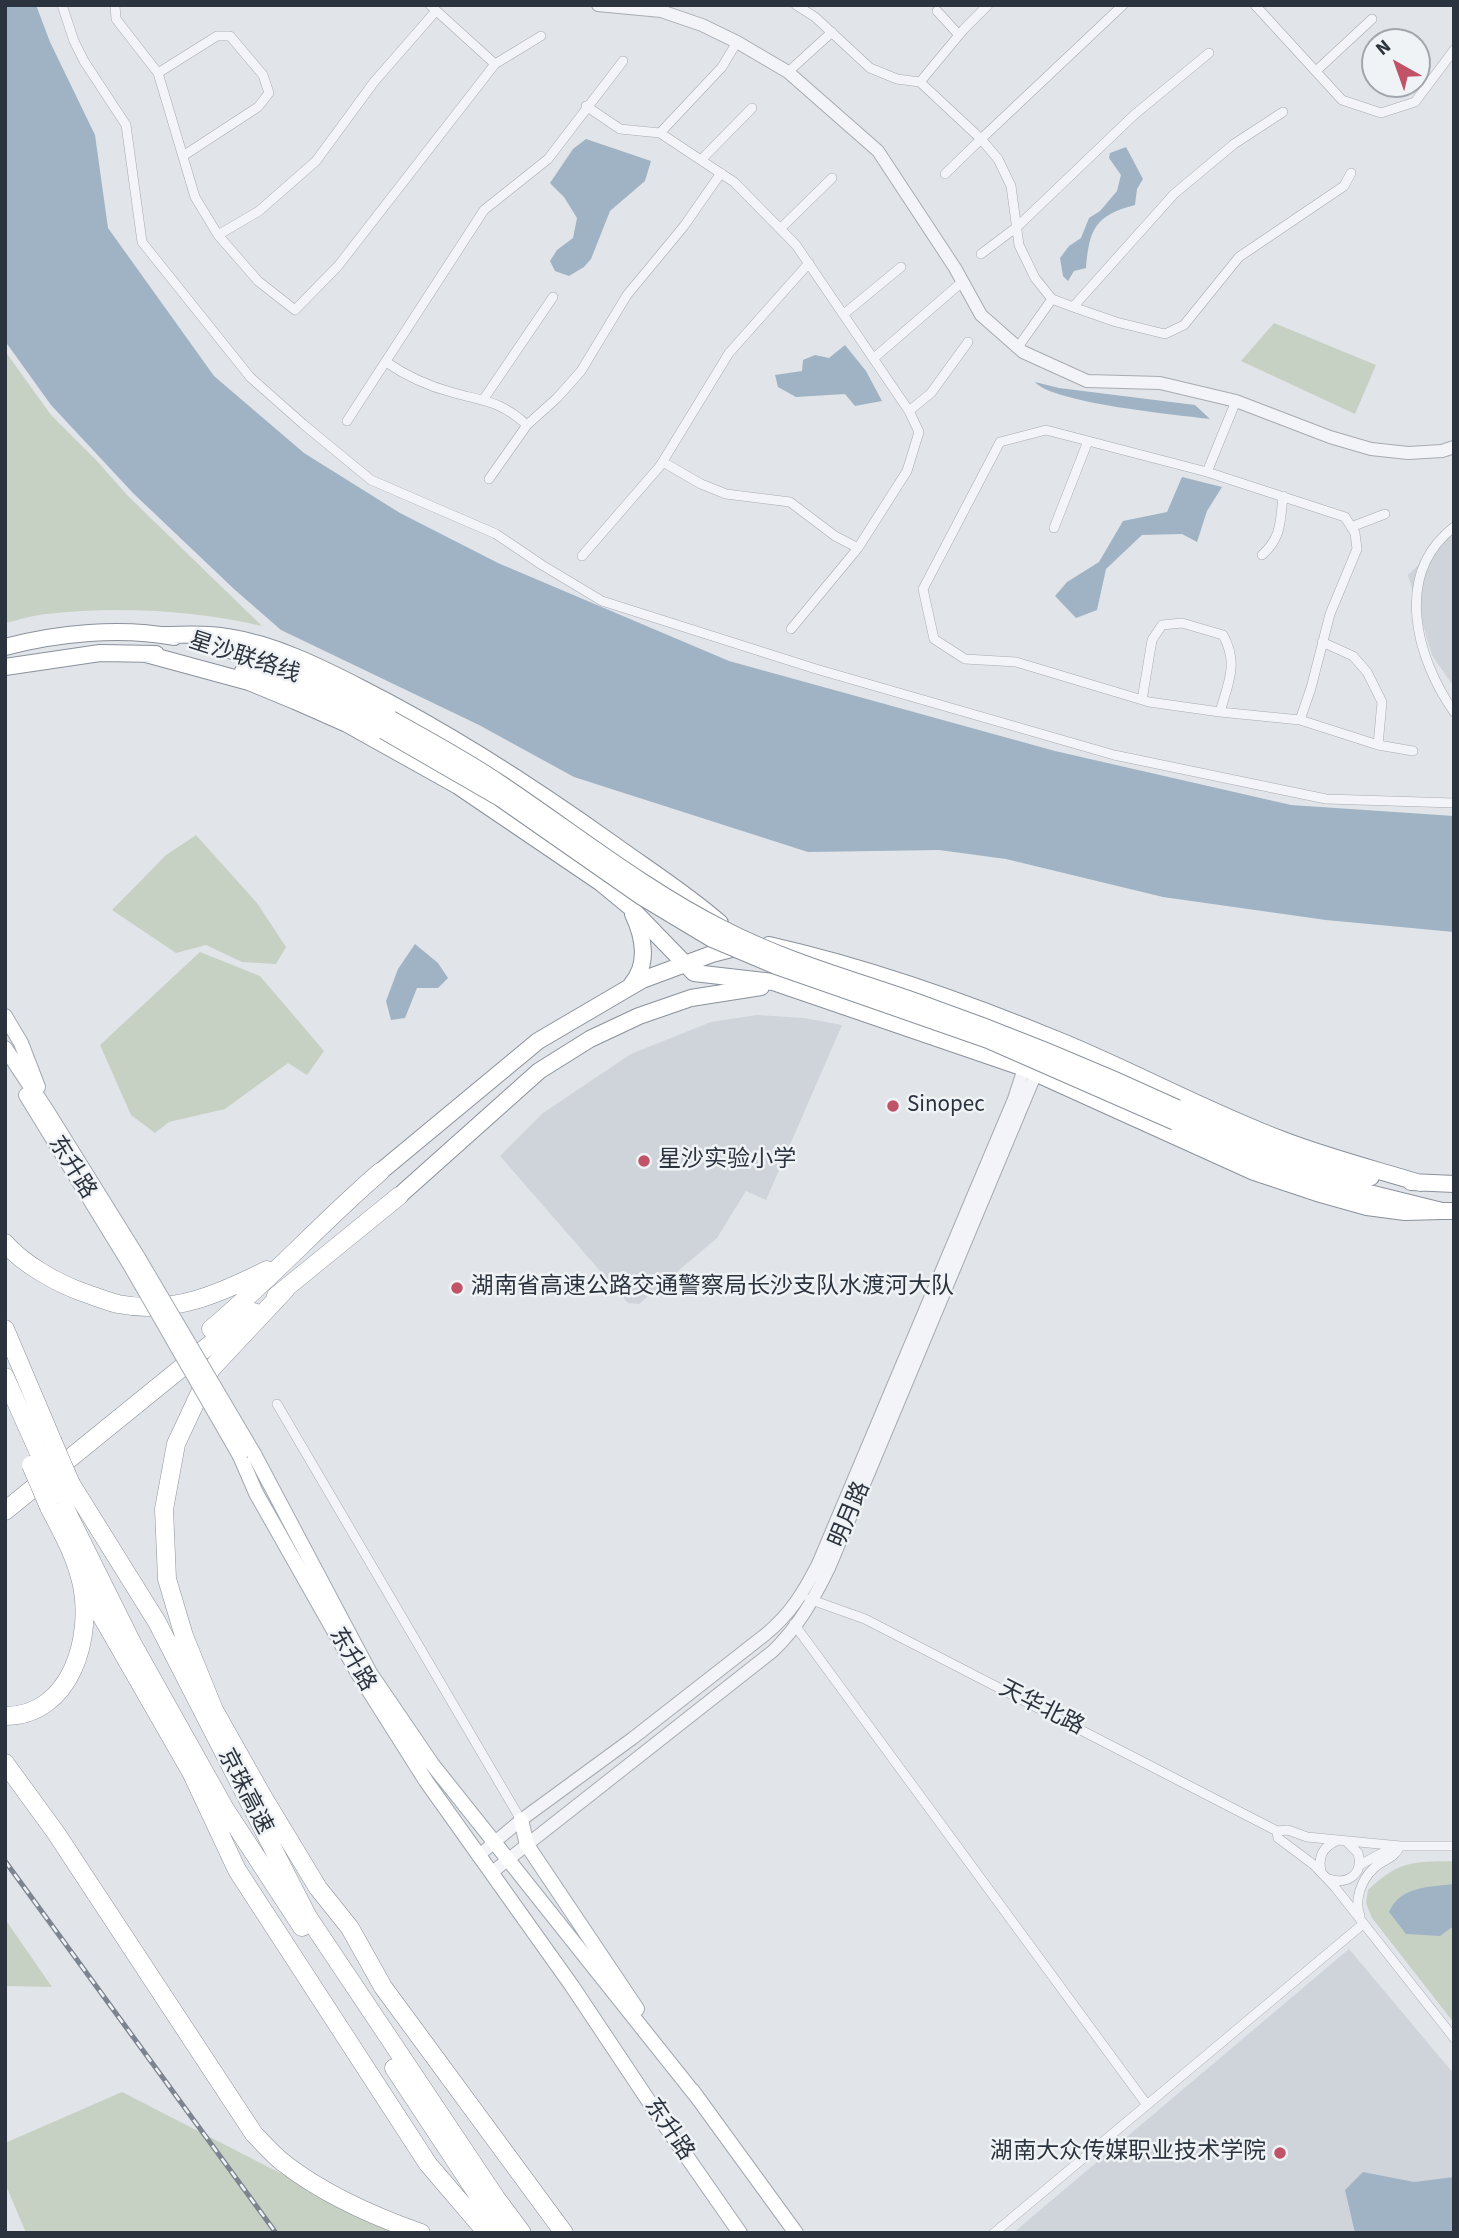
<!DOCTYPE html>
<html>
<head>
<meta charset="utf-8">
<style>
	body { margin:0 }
	#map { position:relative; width:1459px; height:2238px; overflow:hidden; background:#e1e4e8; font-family:"Source Sans 3",sans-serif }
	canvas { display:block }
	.frame { position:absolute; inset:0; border:7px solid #2b333e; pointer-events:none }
	.north { position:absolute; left:1361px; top:28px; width:70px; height:70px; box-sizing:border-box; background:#f0f3f6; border:2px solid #a1a6ac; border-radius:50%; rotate:320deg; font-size:19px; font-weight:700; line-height:28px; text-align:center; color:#2b333e }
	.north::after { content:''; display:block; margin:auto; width:24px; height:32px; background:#c05368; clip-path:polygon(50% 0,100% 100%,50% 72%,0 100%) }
</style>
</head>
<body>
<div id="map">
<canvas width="1459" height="2238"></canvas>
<div class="frame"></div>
<div class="north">N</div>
</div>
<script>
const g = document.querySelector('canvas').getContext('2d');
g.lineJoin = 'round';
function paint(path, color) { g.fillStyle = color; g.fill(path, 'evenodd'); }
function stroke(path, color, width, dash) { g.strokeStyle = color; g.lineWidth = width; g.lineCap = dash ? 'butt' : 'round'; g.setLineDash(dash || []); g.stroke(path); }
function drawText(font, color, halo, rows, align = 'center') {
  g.font = font + ' "Source Sans 3","Noto Sans SC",sans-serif'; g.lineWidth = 5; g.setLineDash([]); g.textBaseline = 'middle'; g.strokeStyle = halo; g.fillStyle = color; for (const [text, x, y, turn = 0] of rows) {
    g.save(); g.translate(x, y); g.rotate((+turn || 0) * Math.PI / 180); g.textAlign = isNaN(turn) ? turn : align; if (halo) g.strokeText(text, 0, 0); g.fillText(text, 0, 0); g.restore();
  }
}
paint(new Path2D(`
	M1454 530V687L1432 655 1408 575Z
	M757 1015 804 1018 842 1025 766 1200 746 1191 717 1238 639 1304 628 1303 500 1156 543 1113 631 1054 711 1022Z
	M1349 1949 1454 2074V2233H1013Z`), '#cfd3da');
paint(new Path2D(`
	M1274 323 1376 365 1355 414 1241 361Z
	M5 351 51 415 96 460 128 496 262 626C194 610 116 606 47 614 33 615 19 620 5 623Z
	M196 835 257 903 286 947 276 964 242 962 206 945 176 953 112 910 166 855Z
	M200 952 260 976 324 1051 307 1075 288 1063 225 1109 169 1122 155 1133 131 1115 100 1045Z
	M1454 1861V2023L1372 1918 1366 1903 1368 1890C1400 1860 1412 1862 1454 1861Z
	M5 1919 52 1987 5 1986Z
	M122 2092 397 2233H26L5 2183V2143Z`), '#c7d1c3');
paint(new Path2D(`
	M5 5H36L50 42 95 135 108 228 214 376 304 453 400 513 498 563 729 661 1055 751 1291 805 1454 816V932L1326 920 1163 897 1006 859 939 850 808 852 574 777 479 725 281 630 234 589 133 493 51 405 5 341Z
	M586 139 651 161 645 181 610 211 591 259 584 267 569 276 555 271 550 261 557 250 573 238 577 218 564 197 550 183 573 149Z
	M1126 147 1143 179 1137 189 1135 205C1095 215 1089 230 1086 268L1074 271 1068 281 1063 276 1060 258 1069 246 1081 238 1089 218 1100 211 1117 191 1121 175 1109 158 1110 153Z
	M845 345 866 371 882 401 855 406 845 394 796 397 778 387 775 375 802 371 803 360 815 355 829 358Z
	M1035 382 1059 388 1195 405 1210 419C1178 415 1052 403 1035 382Z
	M1182 477 1222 487 1207 511 1197 542 1182 534 1142 535 1106 569 1097 610 1076 618 1055 596 1067 582 1099 562 1123 521 1167 512Z
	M415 944 438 963 448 978 438 988H417L405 1018 391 1020 386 1001 398 969Z
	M1454 1884V1926L1440 1936 1406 1934 1389 1912C1400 1886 1430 1887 1454 1884Z
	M1363 2172 1414 2182 1454 2177V2233H1355L1345 2190Z`), '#9fb3c4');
const minor = new Path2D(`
	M62 5 74 41 84 61 126 125 142 242 250 377 303 424 371 480 496 534 542 565 602 601 816 669 1114 755 1326 799 1454 803
	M115 5 116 19 158 73 195 197 218 235 258 281 295 310 338 266 495 64 541 36
	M430 5 495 64
	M796 5 815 17 870 68 897 79 920 82
	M1255 5 1342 100 1381 113 1415 102 1454 50
	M937 11 959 35
	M1316 71 1372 19
	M788 72 832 32
	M158 73 217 36H230L263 75 269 93 258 107 183 156
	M586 106 620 129 660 133 734 182 796 245 909 411 919 432 907 471 858 548 791 629
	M1283 112 1234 144 1174 194 1073 307 1116 322 1165 334 1184 325 1239 257 1344 186 1351 173
	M660 133 722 67 737 42
	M701 160 752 108
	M945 174 981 139 920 82 964 29 988 5
	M780 229 832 178
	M218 235 259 211 316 161 374 82 435 12
	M981 254 1018 226 1134 115 1209 53
	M1052 299 1035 278 1019 245 1011 186 998 159 981 139 1123 5
	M844 314 901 267
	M1018 347 1052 299 1073 307
	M874 358 962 282
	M386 362C405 375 428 386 451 392 485 402 499 400 527 425
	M483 400 553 297
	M909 411 931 393 968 342
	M347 421 484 210 548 159 623 61
	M663 462 701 484 726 494 790 502 835 536 858 548
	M1207 472 1236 401
	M489 479 527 425 557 398 581 371 627 295 684 226 721 173
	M1351 527 1385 514
	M1454 527C1393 574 1416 658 1454 712
	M1054 528 1088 441
	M1262 555C1282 537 1280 522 1283 496
	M582 556 660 466 729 353 809 263
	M1322 642 1353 656 1367 672 1382 702 1378 745
	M1142 700 1152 640 1162 625 1182 623 1223 635C1239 664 1228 683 1220 712
	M1300 720 1311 688 1330 614 1357 549 1355 533 1345 517 1207 472 1046 430 1000 442 923 589 934 639 965 659 1016 662 1149 702 1220 712 1300 720 1378 745 1413 751
	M277 1404 521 1820
	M809 1599 865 1619 1277 1831
	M794 1624 1147 2105
	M1277 1831 1278 1838 1314 1865 1334 1886 1454 2038
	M1277 1831 1288 1830 1307 1837 1400 1846H1454
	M1360 1865 1378 1855 1400 1846
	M1321 1872C1318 1857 1322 1848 1336 1841
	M1329 1879C1348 1885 1364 1874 1358 1853L1346 1841
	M1360 1916C1354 1900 1361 1880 1374 1868 1384 1859 1394 1859 1400 1846
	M994 2233 1363 1924`);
const tertiary = new Path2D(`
	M598 5 661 11 702 25 737 42 788 72 878 151 955 268 981 315 1023 352 1087 381 1160 383 1236 401 1330 437 1371 449 1408 453 1442 451 1454 447
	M478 1856 521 1820 633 1738 766 1634C791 1613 803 1593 818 1564L1014 1099 1026 1062
	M491 1873 773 1651C798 1627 814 1599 829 1568L1039 1066`);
const primary = new Path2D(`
	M5 1016 21 1043 38 1087
	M5 1048 47 1111 139 1259
	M26 1095 129 1263
	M254 1454 370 1673 432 1764 697 2097
	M240 1456 256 1493 359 1675 426 1781 572 1986 662 2121 740 2233
	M521 1820 527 1845 637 2009
	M692 2090 796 2233`);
const trunk = new Path2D(`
	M164 635C184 635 207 633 227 637 274 644 320 667 361 688 450 733 532 786 613 844 649 870 687 894 720 923
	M200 641C266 659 330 688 391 719
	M5 647C58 633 120 627 174 637
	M146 654 249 682 295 701 347 724 458 786 601 883 629 906 694 973 773 982 1024 1068 1254 1172 1317 1193 1367 1207 1405 1212 1442 1211
	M5 667 100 653 156 654
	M243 671 266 676 384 731
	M769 945C871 968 969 1003 1065 1043 1139 1074 1209 1112 1283 1140 1327 1157 1374 1169 1420 1183
	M631 985C649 965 644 937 633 914
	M1177 1108C1240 1137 1302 1166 1371 1177
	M1175 1122 1281 1167 1353 1189 1442 1211H1454
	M380 1172 538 1041 642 980 712 954 743 946
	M1411 1182 1454 1184
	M399 1196 539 1071 590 1039 639 1016 691 998 761 987`);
const motorway = new Path2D(`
	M5 1243C23 1264 57 1283 82 1292 94 1296 106 1301 118 1304 172 1315 219 1294 267 1270
	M286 1289 211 1369 176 1444 164 1509 167 1579 184 1636 214 1710 263 1797 318 1888 350 1928 383 1987 564 2233
	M276 1296 399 1196
	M5 1329 52 1440
	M211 1329C270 1280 322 1222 380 1172
	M5 1377 38 1451
	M71 1484 157 1622 308 1917 496 2198 522 2233
	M58 1494 132 1643 225 1809 302 1927
	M5 1511 228 1330 254 1312
	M82 1582 191 1772 237 1870 428 2164 487 2233
	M5 1716C72 1716 94 1635 81 1581 75 1555 61 1530 49 1507
	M5 1763 56 1833 254 2134C264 2144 274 2156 285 2164 325 2195 373 2216 421 2233
	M394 2068 503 2233`);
stroke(minor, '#a7abb2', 10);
stroke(tertiary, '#a7abb2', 14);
stroke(primary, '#a1a9b2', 16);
stroke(trunk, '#8a929d', 18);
stroke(motorway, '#8a929d', 19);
stroke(minor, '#f3f4f7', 9);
stroke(tertiary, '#f3f4f7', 12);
stroke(primary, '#fff', 14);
stroke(trunk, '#fff', 16);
stroke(motorway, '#fff', 18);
const rail = new Path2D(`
	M5 1861 276 2233`);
stroke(rail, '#7c8490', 5);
stroke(rail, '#f0f3f6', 2.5, [8]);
const primaryBridge = new Path2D(`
	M139 1259 254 1454
	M129 1263 240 1456`);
const trunkBridge = new Path2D(`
	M391 719C428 740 466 760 501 784 574 833 644 889 723 929 785 961 851 979 917 1002 1005 1033 1091 1068 1177 1108
	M384 731 500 798 642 897 712 939 776 966 988 1040 1175 1122`);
const motorwayBridge = new Path2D(`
	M52 1440 71 1484
	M38 1451 58 1494
	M31 1465 49 1507`);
stroke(primaryBridge, '#a1a9b2', 16, []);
stroke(trunkBridge, '#8a929d', 18, []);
stroke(motorwayBridge, '#8a929d', 19, []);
stroke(primaryBridge, '#fff', 14);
stroke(trunkBridge, '#fff', 16);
stroke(motorwayBridge, '#fff', 18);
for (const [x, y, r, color] of [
	[893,1106,7,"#c05368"],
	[644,1161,7,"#c05368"],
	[457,1288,7,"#c05368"],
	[1280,2153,7,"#c05368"]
]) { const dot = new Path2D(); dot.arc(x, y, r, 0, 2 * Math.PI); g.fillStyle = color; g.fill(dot); stroke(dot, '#f0f3f6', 2.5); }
drawText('23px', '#2b333e', '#f0f3f6', [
	["星沙联络线",244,659,18],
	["东升路",71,1168,58],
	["明月路",851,1515,-67],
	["东升路",351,1660,60],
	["天华北路",1041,1709,27],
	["京珠高速",244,1792,63],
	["东升路",668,2130,56]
]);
drawText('23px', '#2b333e', '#f0f3f6', [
	["Sinopec",907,1106],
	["星沙实验小学",658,1161],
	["湖南省高速公路交通警察局长沙支队水渡河大队",471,1288],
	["湖南大众传媒职业技术学院",1266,2153,"right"]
], 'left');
</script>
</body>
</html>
